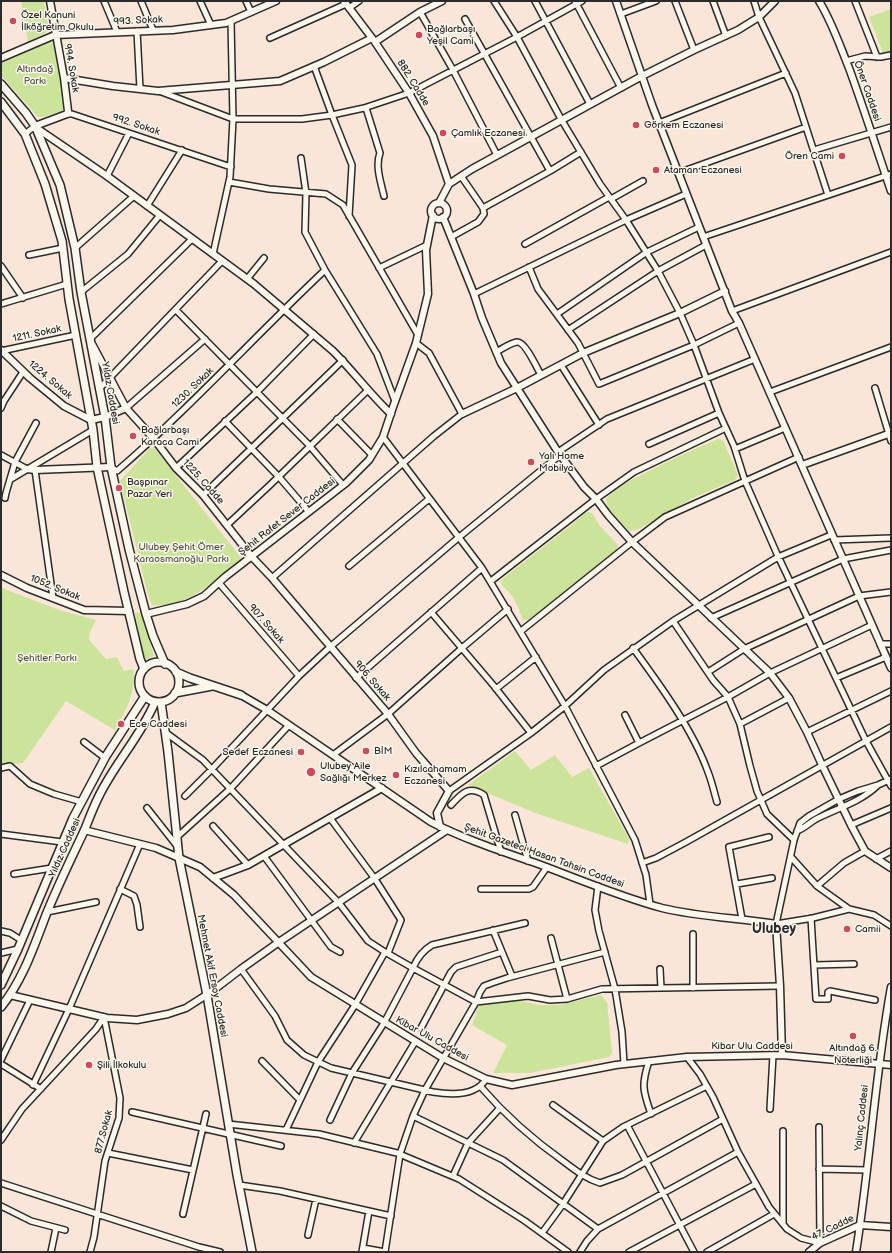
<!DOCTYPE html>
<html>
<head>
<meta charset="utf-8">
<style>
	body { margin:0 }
	#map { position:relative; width:892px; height:1253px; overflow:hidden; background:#f9e6d8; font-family:"Balsamiq Sans",sans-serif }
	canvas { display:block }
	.frame { position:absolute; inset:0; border:2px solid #2b2b2b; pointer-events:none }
</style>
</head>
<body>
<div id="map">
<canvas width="892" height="1253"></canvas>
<div class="frame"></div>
</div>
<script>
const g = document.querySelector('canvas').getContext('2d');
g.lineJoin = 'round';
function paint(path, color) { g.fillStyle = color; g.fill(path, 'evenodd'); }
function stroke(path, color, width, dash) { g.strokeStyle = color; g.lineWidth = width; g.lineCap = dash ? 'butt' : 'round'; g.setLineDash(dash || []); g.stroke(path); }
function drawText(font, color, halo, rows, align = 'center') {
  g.font = font + ' "Balsamiq Sans",sans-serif'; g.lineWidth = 3; g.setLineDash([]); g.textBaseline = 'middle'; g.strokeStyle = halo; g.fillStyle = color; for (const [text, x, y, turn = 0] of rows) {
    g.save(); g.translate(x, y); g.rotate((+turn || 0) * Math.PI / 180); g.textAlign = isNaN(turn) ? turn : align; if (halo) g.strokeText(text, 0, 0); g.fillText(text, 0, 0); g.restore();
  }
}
paint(new Path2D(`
	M21 1H44L49 31 28 42Z
	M891 9V53L884 55 869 17Z
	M49 41 53 42 56 50 65 105 63 111 43 117H38L1 75V63Z
	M718 439 723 440 738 475 735 480 693 498 637 530 629 531 608 508 606 499C616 487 633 479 647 472 670 460 694 449 718 439Z
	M150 448 155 449 242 559C234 567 226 573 217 579 198 594 178 607 152 605L147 591 120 481Z
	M588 512 592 513 600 526 618 545 616 553 537 614 528 620H523L518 607 513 597 501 584 502 579 574 523 585 513Z
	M1 587 7 590 59 610 96 620 90 632 89 640 106 659 117 657 124 671 133 669C137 693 126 709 115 730L66 701 23 763 1 765Z
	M141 612 154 656 144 660 135 613Z
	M515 751 531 770 555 755 572 777 589 768 629 839 628 844 538 814 468 785Z
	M601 995 607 1002 612 1053 609 1057 530 1073H493L507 1045 472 1025 479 1005 515 1000 540 1005H559Z`), '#cbe49a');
const minor = new Path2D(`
	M104 1 117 32
	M141 1 153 30
	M200 1 211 25
	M246 1 251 12
	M494 1 517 37 561 119 600 184 626 220 658 271 680 313 694 345 719 413 734 446 745 481 777 554 866 741 891 786
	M535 1 590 104
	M575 1 621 88
	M675 1 694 50
	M713 1 726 36
	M754 1 759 17 795 93 828 195
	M855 1 877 57
	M349 8 359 1
	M420 12 453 70 497 155
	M621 14 656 1
	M465 19 550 171
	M137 31 140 89
	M270 38 346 4
	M846 61 865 56 881 57 891 55
	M314 66 332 115 364 108 409 93 517 37 582 1
	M159 91 233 119H302L332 115 352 165 349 216
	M366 108 380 153C375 166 381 183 384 196
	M67 114H72L231 167
	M659 123 786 73
	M25 134 35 126
	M814 150 891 127
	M301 158 306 193 305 232 325 270 377 354 395 401
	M678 173 806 127
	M107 176 129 133
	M229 182 269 189 326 194 343 205 418 335
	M611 199 643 181
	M147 206 182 150
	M483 208 550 171 581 152
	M451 237 478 222 484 214 483 208 461 176
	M703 237 891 174
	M525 244 609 197
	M75 248 134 196
	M213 254 230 177 233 119 231 21
	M29 255 63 248
	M1 266 23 298
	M529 267 538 289 578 343 599 384 694 345 739 323
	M379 268 427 245
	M247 279 264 258
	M81 292 128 254 160 215
	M474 294 626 220 686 194
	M1 304 67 284
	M176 310 308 444 343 485
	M732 311 891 252
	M557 314 647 252 699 227
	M568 330 658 271 706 245
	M90 339 192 239
	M1 351 76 335
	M496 352C502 349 510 343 517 342 525 341 537 368 541 375
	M561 365 599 425
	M875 388 891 441
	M99 389 222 261
	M770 392 891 347
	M1 408 4 401 23 372
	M126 408 205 339
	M337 419 372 455
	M225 421 279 477 309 512
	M383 437 482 568 565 706 635 840 646 875 650 904
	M649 444 719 413
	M735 449 785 428
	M558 452 607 419 755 359
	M1 455 27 469
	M111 467 117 471C190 408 255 336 325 270
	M176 468 257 392 314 334
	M35 470 53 598
	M11 479 93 430
	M203 495 343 360
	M5 498 6 493 15 462 36 423
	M227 525 270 485 368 390
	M834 540 891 538
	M349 566 429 499
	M272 578 434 436 462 414 429 353 416 343
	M491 581 596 499 634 472 726 428
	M219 583 299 676
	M431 612 494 686 531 733
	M711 618 843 559 891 550
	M673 621 713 680 728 697 740 724 750 766 757 791 767 814 794 840
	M521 631 632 542 665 517 799 457
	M880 644H891
	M633 648C660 685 693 730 708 772 712 782 714 792 717 802
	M708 672 744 649 859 596 891 592
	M356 678 482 568
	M836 678 886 657
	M496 689 536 657
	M625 715 639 743
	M740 724 789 698
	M165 732 203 760 339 903 368 941 385 952 355 1005 318 1062 286 1130
	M807 732 891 691
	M84 742 105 758
	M333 755 388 714 462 648 508 609
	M596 766 639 743 728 697 770 673 872 625
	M1 768 10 766 30 784 54 794 82 802
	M891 779 878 785 858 791 839 799 809 816 800 823 794 840 776 924 813 918 849 909 874 915 891 926
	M449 791 531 733 565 706 604 670 673 621 778 557 831 535
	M185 796 212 769 299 676 330 647 458 538 560 455
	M451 805C462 793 469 785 484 795L501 852
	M147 808 177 846
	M515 815 528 861
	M330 818 375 879 401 920 388 953
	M851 825 891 808
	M213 826 248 865
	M797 831C805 828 810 822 818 818 838 808 860 802 877 786
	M1 834 62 842
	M177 837 231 788 289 725
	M264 856 331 947 340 952
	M791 857 817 886 849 909
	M876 859 891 851
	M642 863 656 858 686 842 891 727
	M14 874 52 868
	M737 884 772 878
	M598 886 595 910 599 931 615 989 622 1032 624 1064
	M817 886 844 863 865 851
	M120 889 134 896 137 905 140 927
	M481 889H529L533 887 547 867
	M47 912 96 902
	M811 918 816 999H828V992L830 991 875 1000
	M742 919 729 847 769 837
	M525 923 432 945C422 951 417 958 413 968L476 1002 528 996 550 1000 567 999 602 989 780 986
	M493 930 512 976
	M1 931 10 933 21 940
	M551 938 567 999
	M1 953 18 949
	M814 965 854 964
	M241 969 275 1016 287 1040 304 1055 331 1068 433 1092C451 1095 476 1096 486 1079
	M660 969 661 988
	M693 988V934
	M421 1028 451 972 456 967 502 952
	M687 1057 700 1074 713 1097 738 1152 769 1207 787 1229 801 1238 820 1243 819 1127
	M1 1060 30 1000
	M262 1061 300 1100
	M649 1061C641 1085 643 1091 651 1114
	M1 1064 41 1089
	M33 1085 69 1009 140 844
	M480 1086C505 1115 532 1139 563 1161 575 1170 586 1179 600 1183L622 1175 723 1119
	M553 1105 603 1141
	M770 1109 773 1055
	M132 1112 281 1146
	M413 1116 503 1160 598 1229
	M330 1120 352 1073 384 1023 413 968 385 952
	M228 1124 319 1134 397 1153 459 1179 525 1221 568 1252
	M627 1125 694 1252
	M1 1140 22 1109 96 1029 104 1017
	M354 1143 415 1042
	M108 1153 193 1170
	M819 1169 866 1170
	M453 1176 468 1143 499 1109
	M1 1183 199 1247 220 1252
	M239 1185 280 1191 391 1216
	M1 1206 31 1221 65 1230
	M183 1214 206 1114
	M783 1224V1131
	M542 1233 563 1204 603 1141 623 1127 707 1086
	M308 1235 316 1199
	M363 1248 385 1252 400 1154 413 1116 425 1090 476 1002 480 992 484 986 492 983 507 978 605 952
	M51 1252 56 1228
	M90 1252 94 1237 105 1161 119 1118 120 1098 104 1017
	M362 1252 369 1211
	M580 1252 587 1241 598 1229 738 1152
	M629 1252 756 1184
	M707 1252 774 1214`);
const tertiary = new Path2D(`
	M344 1 375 42 409 93 433 136 449 184
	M616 1 652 105 732 311 739 323 891 668
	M819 1C832 22 840 46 849 68 864 109 877 150 891 191
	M375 42 420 12 442 1
	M1 58 55 35 173 30 226 23 276 1
	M64 78 113 86 158 91 280 81 324 62 372 38
	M35 126 67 114 68 111 64 78 50 1
	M35 127 107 176 254 284 333 351C353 371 370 394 391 414
	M439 203 449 184 472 169 642 76 694 50 738 30 759 17 775 1
	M431 211a8 8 0 1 1 16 0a8 8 0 1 1-16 0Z
	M443 217 474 294 482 318 501 363 558 452 584 487 596 499 608 515 632 542 770 673 789 698 807 732 822 765 851 825 865 851 891 868
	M92 344 126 408 154 439 176 468 203 495 252 557 272 578 388 714 416 753 449 791 437 813 440 827
	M1 350 30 378 64 406 91 420 105 417 126 408
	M462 414 517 388 583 353 680 313 725 291
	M802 465 891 433
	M27 469 35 470 111 467
	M1 575 27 588 84 610 129 611
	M146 614 187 604 204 596 225 577 346 483 369 460 383 437 393 407 416 343 428 294 426 250 433 215
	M241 695 267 710 431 822C466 840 504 852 541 865 581 880 621 897 662 908 699 917 738 918 776 924L780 986 782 1055
	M84 830 156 848 200 867 234 895 311 977 443 1058 486 1079 512 1085 616 1065 687 1057 782 1055 891 1065
	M213 878 248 865 382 788
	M10 995 107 1018 137 1020 168 1014 186 1008 211 992 241 969 279 942 447 830
	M809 1252 820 1243 860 1225 891 1227
	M856 1252C870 1164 875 1075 891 987`);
const secondary = new Path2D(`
	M1 84 26 113 35 126 60 185 75 248 81 292 105 417 111 467 129 549 146 614 153 636 165 664
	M1 102 25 134 45 184 62 241 69 299 93 430 97 467 124 592 140 659 144 669
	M139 682a20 20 0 1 1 40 0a20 20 0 1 1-40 0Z
	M176 672 190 678 241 695
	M175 693 212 686
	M161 702 168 752 179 858 207 995 237 1175 252 1252
	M1 985 18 949 73 818 106 756 145 696
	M1 1007C23 980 34 946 46 915 58 885 72 857 85 829 89 819 93 808 98 798 114 764 141 736 155 702`);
stroke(minor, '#2b2b2b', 8);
stroke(tertiary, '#2b2b2b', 9);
stroke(secondary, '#2b2b2b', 10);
stroke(minor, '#fbf7ec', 5);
stroke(tertiary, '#fbf7ec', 6);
stroke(secondary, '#fbf7ec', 7);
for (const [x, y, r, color] of [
	[13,21,4,"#d1495b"],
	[419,35,4,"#d1495b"],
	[636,125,4,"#d1495b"],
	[443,133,4,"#d1495b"],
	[842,156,4,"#d1495b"],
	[656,170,4,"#d1495b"],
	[133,436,4,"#d1495b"],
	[531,462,4,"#d1495b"],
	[119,488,4,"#d1495b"],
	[121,724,4,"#d1495b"],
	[366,751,4,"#d1495b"],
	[301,752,4,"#d1495b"],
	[311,772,5,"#d1495b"],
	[396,775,4,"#d1495b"],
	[847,929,4,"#d1495b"],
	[853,1036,4,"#d1495b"],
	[89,1065,4,"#d1495b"]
]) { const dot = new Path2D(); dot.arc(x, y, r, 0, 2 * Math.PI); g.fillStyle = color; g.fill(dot); stroke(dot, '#fbf7ec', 1.5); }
drawText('10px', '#2b2b2b', '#fbf7ec', [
	["Özel Kanuni",21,15],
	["İlköğretim Okulu",21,27],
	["Bağlarbaşı",427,29],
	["Yeşil Cami",427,41],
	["Görkem Eczanesi",644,125],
	["Çamlık Eczanesi",451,133],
	["Ören Cami",834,156,"right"],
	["Ataman Eczanesi",664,170],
	["Bağlarbaşı",141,430],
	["Karaca Cami",141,442],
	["Yalı Home",539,456],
	["Mobilya",539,468],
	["Başpınar",127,482],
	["Pazar Yeri",127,494],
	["Ece Caddesi",129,724],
	["BİM",374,751],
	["Sedef Eczanesi",293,752,"right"],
	["Ulubey Aile",320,766],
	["Sağlığı Merkez",320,778],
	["Kızılcahamam",404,769],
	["Eczanesi",404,781],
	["Camii",855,929],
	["Altındağ 6.",853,1048,"center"],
	["Noterliği",853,1060,"center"],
	["Şili İlkokulu",97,1065]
], 'left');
drawText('10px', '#2b2b2b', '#fbf7ec', [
	["993. Sokak",138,21,-3],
	["994. Sokak",71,68,80],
	["882. Cadde",413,83,58],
	["Öner Caddesi",867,91,71],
	["992. Sokak",136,125,18],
	["1211. Sokak",37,334,-12],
	["1224. Sokak",50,380,40],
	["1230. Sokak",193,388,-44],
	["Yıldız Caddesi",110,393,80],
	["1225. Cadde",203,482,48],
	["Şehit Rafet Sever Caddesi",287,517,-38],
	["1052. Sokak",55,588,22],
	["907. Sokak",266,624,49],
	["906. Sokak",372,681,49],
	["Yıldız Caddesi",65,848,-66],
	["Şehit Gazeteci Hasan Tahsin Caddesi",544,856,20],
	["Mehmet Akif Ersoy Caddesi",212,976,79],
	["Kibar Ulu Caddesi",432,1039,29],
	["Kibar Ulu Caddesi",752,1046],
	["Yalınç Caddesi",862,1118,-84],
	["877.Sokak",104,1132,-75],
	["47. Cadde",833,1228,-26]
]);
drawText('10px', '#535947', '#fbf7ec', [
	["Altındağ",35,69],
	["Parkı",35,81],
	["Ulubey Şehit Ömer",181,547],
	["Karaosmanoğlu Parkı",181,559],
	["Şehitler Parkı",47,658]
]);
drawText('bold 14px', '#2b2b2b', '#fbf7ec', [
	["Ulubey",774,929]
]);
</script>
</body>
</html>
